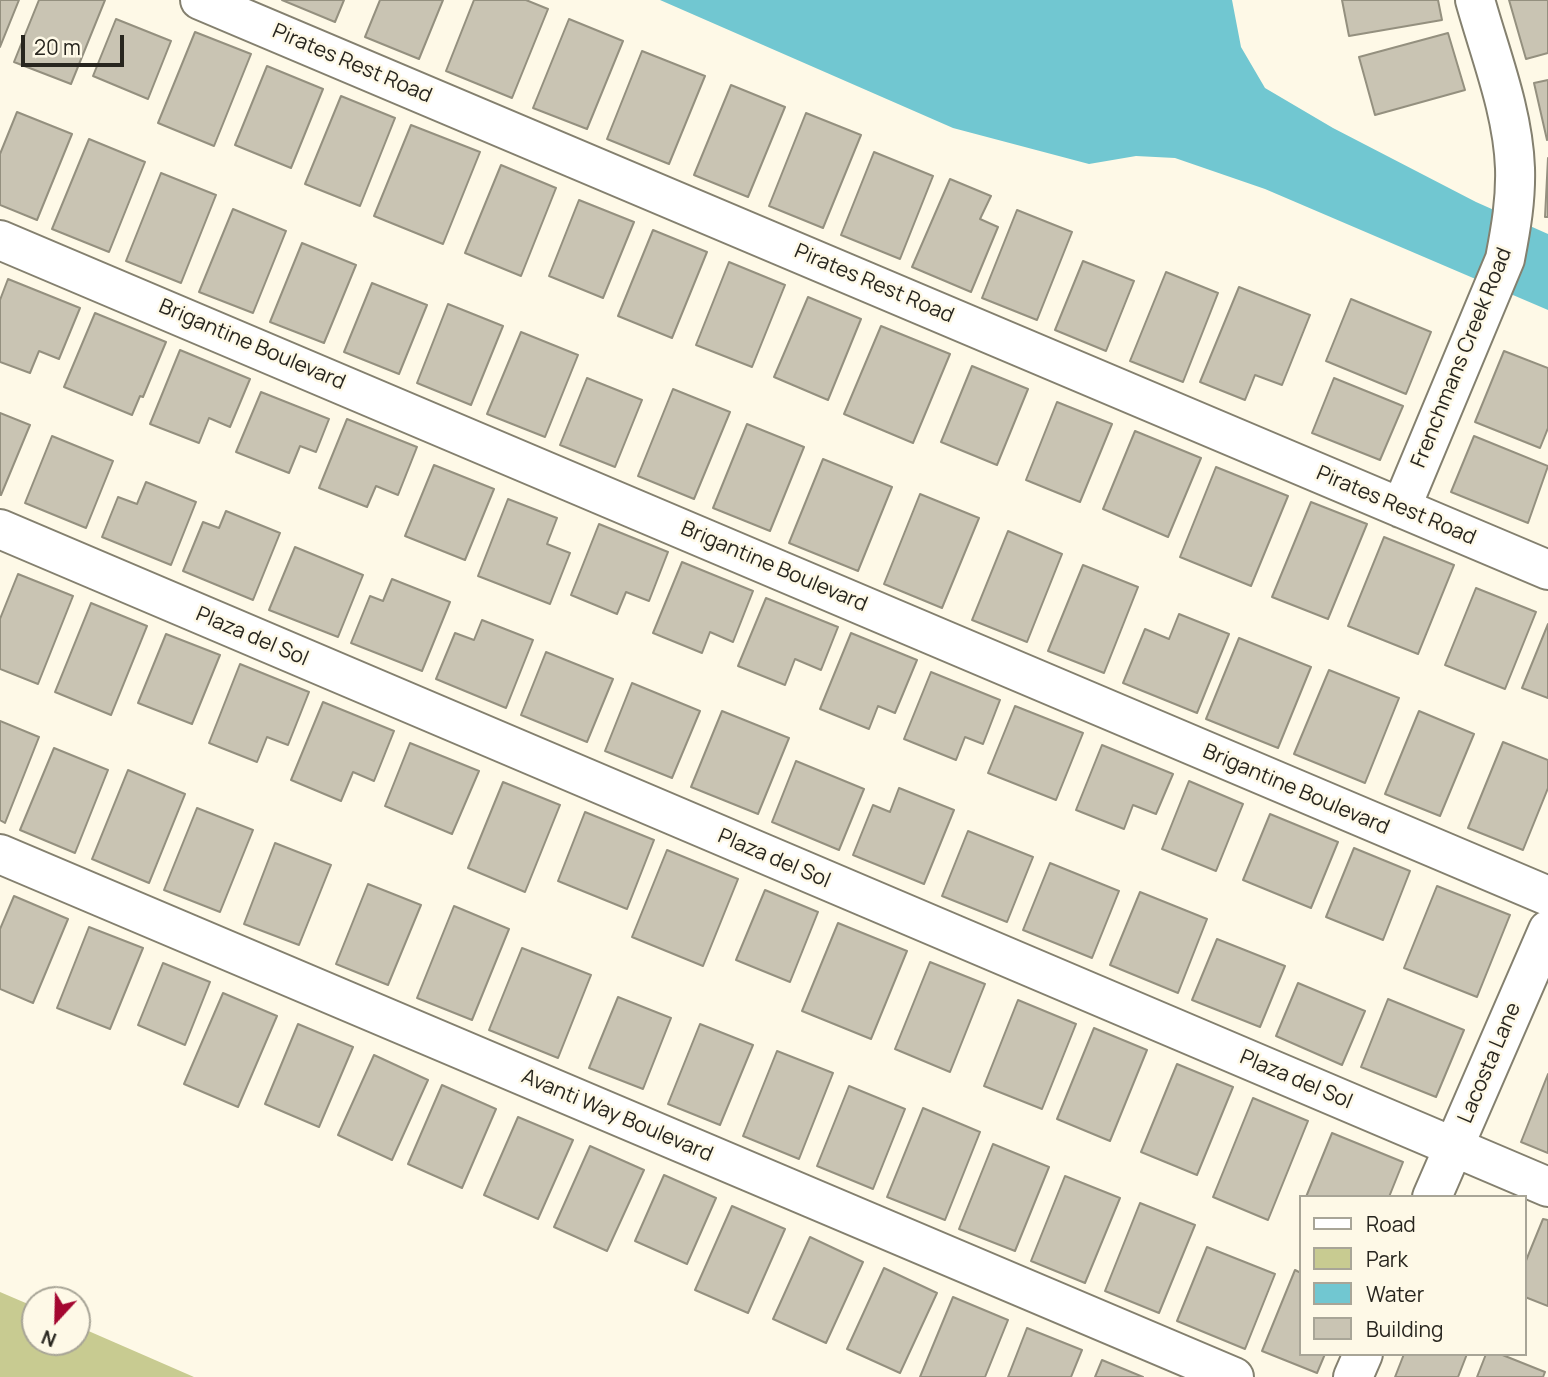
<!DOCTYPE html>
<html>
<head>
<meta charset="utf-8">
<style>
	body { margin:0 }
	#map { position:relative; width:1548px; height:1377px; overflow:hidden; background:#fef9e7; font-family:Manrope,sans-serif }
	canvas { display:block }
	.legend { position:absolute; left:1299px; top:1195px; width:228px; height:161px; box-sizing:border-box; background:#fef9e7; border:2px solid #a8a597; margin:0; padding:9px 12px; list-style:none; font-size:21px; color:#28261f }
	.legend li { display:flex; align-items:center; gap:14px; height:35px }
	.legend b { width:35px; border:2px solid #a8a597 }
	.north { position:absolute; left:21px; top:1286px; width:70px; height:70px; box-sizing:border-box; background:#fef9e7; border:2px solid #a8a597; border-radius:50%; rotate:202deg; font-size:19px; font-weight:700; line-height:28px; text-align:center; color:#28261f }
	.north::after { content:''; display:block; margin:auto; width:24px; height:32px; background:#a40730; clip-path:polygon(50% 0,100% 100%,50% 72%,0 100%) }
	.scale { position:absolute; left:21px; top:35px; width:103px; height:32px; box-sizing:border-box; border:4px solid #28261f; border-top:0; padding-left:9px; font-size:21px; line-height:24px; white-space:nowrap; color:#28261f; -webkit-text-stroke:5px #fef9e7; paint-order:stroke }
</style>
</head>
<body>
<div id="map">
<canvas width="1548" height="1377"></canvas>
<ul class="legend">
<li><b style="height:9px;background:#fff"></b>Road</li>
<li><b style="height:19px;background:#c8cb91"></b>Park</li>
<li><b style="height:19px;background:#71c7d1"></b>Water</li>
<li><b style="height:19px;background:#c9c4b3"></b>Building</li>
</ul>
<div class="north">N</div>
<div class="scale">20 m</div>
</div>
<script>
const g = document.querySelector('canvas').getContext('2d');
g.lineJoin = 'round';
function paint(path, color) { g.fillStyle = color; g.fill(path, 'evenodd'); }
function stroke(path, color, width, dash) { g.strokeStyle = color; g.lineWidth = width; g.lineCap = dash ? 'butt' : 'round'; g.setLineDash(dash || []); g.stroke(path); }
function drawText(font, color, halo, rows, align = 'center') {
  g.font = font + ' Manrope,sans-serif'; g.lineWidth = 5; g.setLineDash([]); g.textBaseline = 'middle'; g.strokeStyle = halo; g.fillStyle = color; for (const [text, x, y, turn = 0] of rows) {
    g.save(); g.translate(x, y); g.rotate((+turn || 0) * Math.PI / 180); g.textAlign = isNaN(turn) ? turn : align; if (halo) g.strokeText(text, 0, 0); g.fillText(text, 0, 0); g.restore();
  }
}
paint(new Path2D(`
	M0 1292 35 1307V1342H77V1326L194 1377H0Z`), '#c8cb91');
paint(new Path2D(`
	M660 0H1232L1241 47 1265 88 1333 128 1476 202 1548 234V310L1265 189 1175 158 1136 156 1089 164 953 128Z`), '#71c7d1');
const building = new Path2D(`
	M0 0H19L0 47Z
	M39 0H105L71 84 14 62Z
	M282 0H344L335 22Z
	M380 0H443L419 59 365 37Z
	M474 0H526L548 9 512 98 446 71Z
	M1342 0H1438L1442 20 1349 36Z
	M1509 0H1548V53L1526 59Z
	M116 19 171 41 148 99 93 76Z
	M569 19 623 41 587 129 533 108Z
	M195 32 251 54 214 146 158 123Z
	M1448 33 1465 90 1375 115 1359 57Z
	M642 51 705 76 669 164 607 139Z
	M267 66 323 89 291 168 235 145Z
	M1548 80V139L1547 140 1534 83Z
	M731 85 785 107 748 197 694 175Z
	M341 96 395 118 360 206 305 184Z
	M17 112 72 134 37 220 0 205V154Z
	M806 113 861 135 823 228 769 206Z
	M411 125 480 152 443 244 374 216Z
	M89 139 145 162 109 252 52 229Z
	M874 152 933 176 900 259 841 235Z
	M1548 158V217H1545Z
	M501 165 556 188 521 276 465 253Z
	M161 173 216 195 181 283 126 261Z
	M950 179 991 196 980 219 998 227 971 292 912 267Z
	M579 200 634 222 603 298 549 276Z
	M233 209 286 231 253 313 199 292Z
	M1017 210 1072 232 1037 320 982 298Z
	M653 230 707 252 672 338 618 316Z
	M302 243 356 265 324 343 270 322Z
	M1083 261 1134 281 1106 351 1055 330Z
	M729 262 785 285 752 367 696 345Z
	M1166 272 1218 293 1183 382 1130 361Z
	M8 279 80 308 59 359 39 351 30 373 0 362V300Z
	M372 283 427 305 399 374 344 352Z
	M1239 287 1310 315 1282 385 1255 375 1245 400 1200 382Z
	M808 297 861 319 828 400 774 377Z
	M1351 299 1431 332 1406 394 1326 361Z
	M448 304 503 326 471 405 417 383Z
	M95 313 166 342 143 397 140 396 132 415 64 387Z
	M881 326 950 354 913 443 844 414Z
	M521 332 578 355 545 437 487 414Z
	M180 350 250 379 230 427 209 418 199 443 150 424Z
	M1504 351 1548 368V428L1540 448 1475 422Z
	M972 366 1028 389 997 465 941 442Z
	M587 378 642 400 615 467 560 445Z
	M1334 378 1403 406 1380 460 1312 433Z
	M673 389 730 412 694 499 638 476Z
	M261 392 329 419 316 452 300 446 289 473 236 452Z
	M1057 402 1112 424 1080 502 1026 480Z
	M0 413 30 425 1 495H0Z
	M347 419 417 447 398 495 376 486 367 507 319 488Z
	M747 424 804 447 770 531 713 508Z
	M1135 431 1201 458 1168 537 1103 509Z
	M52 436 113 461 86 528 25 503Z
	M1474 436 1548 466 1528 523 1451 492Z
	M823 459 892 487 858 571 789 543Z
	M434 465 494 489 465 560 405 536Z
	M1216 467 1288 496 1251 586 1180 557Z
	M146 482 196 502 171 565 102 537 118 497 137 504Z
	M920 494 979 518 942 608 884 584Z
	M508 499 557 518 547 544 570 553 550 604 478 576Z
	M1311 502 1367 524 1328 619 1272 597Z
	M226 511 280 533 253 600 183 571 203 522 219 528Z
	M599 524 668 552 649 601 626 592 617 614 571 595Z
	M1008 531 1062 554 1027 642 972 620Z
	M1384 537 1454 565 1418 654 1348 626Z
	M295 547 363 575 338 637 269 610Z
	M682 562 753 591 733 642 710 632 702 653 653 633Z
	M1083 565 1138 587 1104 673 1048 651Z
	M18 574 73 596 38 684 0 669V619Z
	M392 579 450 602 422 671 351 643 370 596 383 601Z
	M1476 588 1536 612 1505 689 1445 665Z
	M766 598 838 627 821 670 795 659 785 685 738 666Z
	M91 603 147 626 111 715 55 692Z
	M1179 614 1229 634 1197 713 1123 683 1145 629 1169 639Z
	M482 620 533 640 506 708 436 679 455 633 474 640Z
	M1548 624V698L1522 688Z
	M851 633 917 660 895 713 878 706 869 729 820 709Z
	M166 634 220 655 192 724 138 703Z
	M1239 638 1311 667 1278 748 1206 719Z
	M546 652 613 679 587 742 521 715Z
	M240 664 309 692 288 745 267 737 257 762 209 743Z
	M1329 670 1399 698 1365 783 1294 754Z
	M931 672 1000 700 983 744 965 737 956 760 904 739Z
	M632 683 700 711 672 778 605 751Z
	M323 702 394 731 374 781 353 772 341 801 291 780Z
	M1015 706 1083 733 1056 800 988 773Z
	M722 711 789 738 758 814 691 787Z
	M1419 711 1474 734 1440 816 1385 794Z
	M0 721 39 737 5 823 0 820Z
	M1503 742 1548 760V788L1523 850 1468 828Z
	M410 743 479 771 452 834 385 806Z
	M1102 745 1173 774 1156 814 1133 805 1124 829 1076 810Z
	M54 748 108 770 75 853 20 830Z
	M796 761 864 789 839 850 772 822Z
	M128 770 185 794 149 883 92 859Z
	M1189 781 1243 804 1216 871 1162 849Z
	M503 782 560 805 525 892 468 868Z
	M899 788 954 810 924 884 853 855 873 805 890 812Z
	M197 808 253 830 220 912 164 890Z
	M585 812 654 840 627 909 558 881Z
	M1270 814 1338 842 1311 908 1243 880Z
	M968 831 1033 857 1007 922 942 896Z
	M275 843 331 865 299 945 244 924Z
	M1354 848 1410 871 1383 940 1326 917Z
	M667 850 738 879 703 966 632 937Z
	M1050 863 1119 891 1092 958 1023 930Z
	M368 884 421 905 388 985 336 964Z
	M1437 886 1510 915 1477 997 1404 968Z
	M765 890 818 912 790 982 736 960Z
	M1140 892 1207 919 1178 993 1110 965Z
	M14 896 68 919 33 1003 0 989V929Z
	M454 906 509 929 472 1020 417 998Z
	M838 923 907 951 871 1039 802 1011Z
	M89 927 143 948 110 1029 57 1008Z
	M1217 939 1285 966 1260 1027 1192 1000Z
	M522 948 591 975 558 1058 489 1030Z
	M930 962 985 984 950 1072 895 1049Z
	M163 963 210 982 185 1045 138 1025Z
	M1298 983 1365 1011 1342 1065 1276 1036Z
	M223 993 277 1016 238 1107 184 1084Z
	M618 997 671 1018 643 1089 589 1068Z
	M1388 999 1464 1030 1436 1097 1361 1067Z
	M1018 1000 1076 1024 1042 1109 984 1086Z
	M298 1024 353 1047 319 1127 265 1104Z
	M700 1024 753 1045 720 1125 668 1104Z
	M1094 1028 1147 1050 1110 1141 1057 1119Z
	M777 1051 833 1073 799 1159 743 1136Z
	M374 1055 428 1080 392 1160 338 1135Z
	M1177 1064 1233 1087 1197 1175 1141 1152Z
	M1548 1074V1153L1521 1142Z
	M442 1085 496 1109 462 1188 408 1164Z
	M849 1086 905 1109 873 1189 817 1166Z
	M1253 1098 1308 1121 1268 1220 1213 1197Z
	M923 1108 980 1132 945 1220 887 1197Z
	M518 1117 573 1140 538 1219 484 1195Z
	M1332 1133 1403 1162 1389 1197H1306Z
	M993 1144 1049 1167 1015 1251 959 1229Z
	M590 1146 644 1170 607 1251 554 1227Z
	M664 1175 716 1198 687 1264 635 1241Z
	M1065 1176 1120 1198 1085 1283 1031 1261Z
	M1140 1203 1195 1225 1159 1313 1105 1291Z
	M732 1206 785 1229 748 1313 695 1290Z
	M1543 1219 1548 1220V1306L1525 1297V1263Z
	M810 1237 863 1262 826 1343 773 1319Z
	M1207 1247 1275 1274 1245 1349 1177 1321Z
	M884 1268 937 1293 900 1373 847 1349Z
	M1295 1270 1301 1273V1354H1325L1317 1373 1262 1351Z
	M953 1297 1008 1320 985 1377H920Z
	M1027 1328 1082 1350 1071 1377H1008Z
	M1404 1354H1467L1458 1377H1395Z
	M1486 1354H1500L1545 1372 1543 1377H1477Z
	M1102 1360 1143 1377H1095Z`);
paint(building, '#c9c4b3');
stroke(building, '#94907f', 2);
const minor = new Path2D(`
	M200 0 1548 570
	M0 240 1548 896
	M1401 508 1505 259C1511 228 1516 199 1515 168 1513 111 1490 54 1475 0
	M0 529 1548 1187
	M0 854 1234 1377
	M1432 1197 1548 930
	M1353 1377 1363 1354`);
stroke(minor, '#84806f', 42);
stroke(minor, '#fff', 38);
drawText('21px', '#28261f', '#fef9e7', [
	["Pirates Rest Road",352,64,23],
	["Pirates Rest Road",874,284,23],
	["Brigantine Boulevard",252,345,23],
	["Frenchmans Creek Road",1462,358,-68],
	["Pirates Rest Road",1396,506,23],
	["Brigantine Boulevard",774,567,23],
	["Plaza del Sol",252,637,23],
	["Brigantine Boulevard",1296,790,23],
	["Plaza del Sol",774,859,23],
	["Lacosta Lane",1490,1063,-67],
	["Plaza del Sol",1296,1080,23],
	["Avanti Way Boulevard",617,1116,23]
]);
</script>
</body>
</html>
